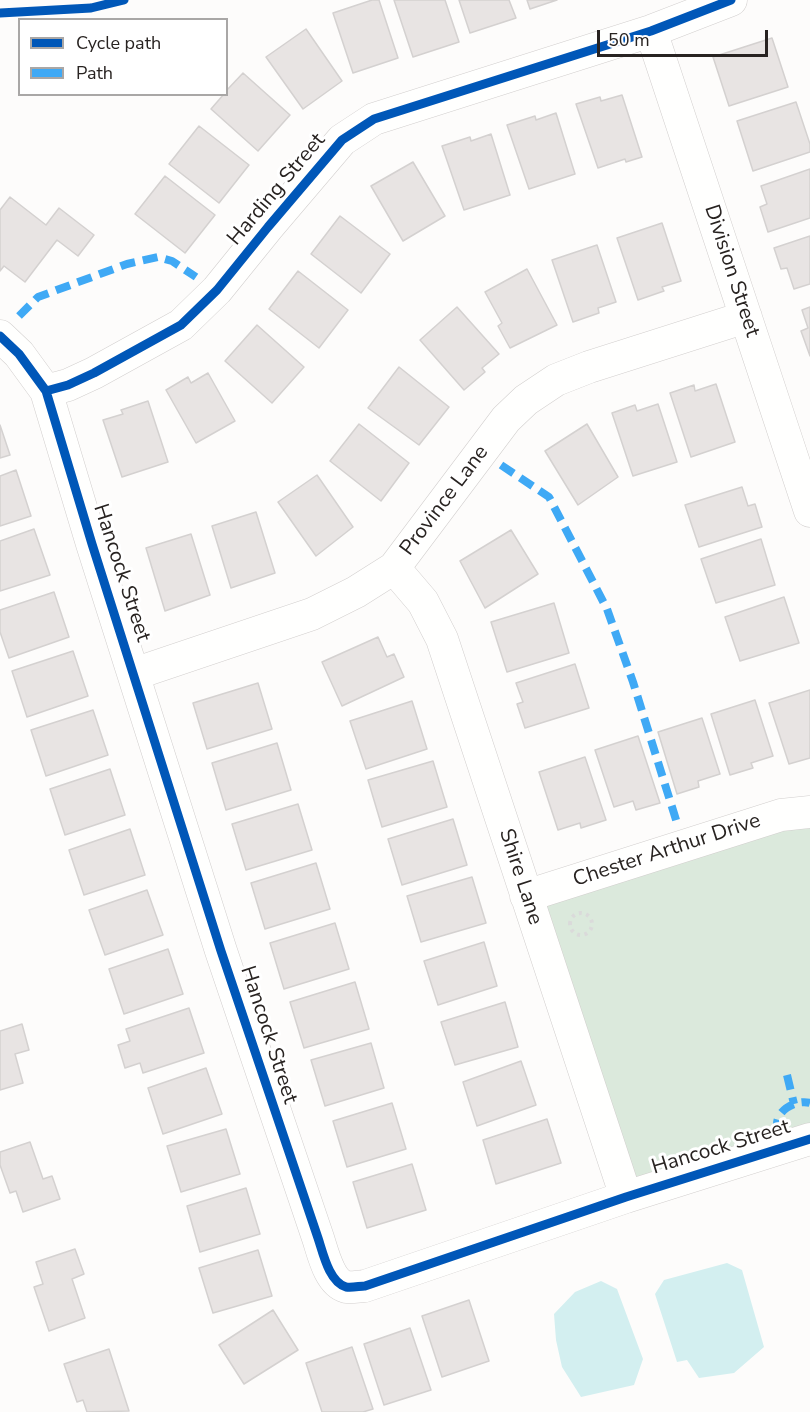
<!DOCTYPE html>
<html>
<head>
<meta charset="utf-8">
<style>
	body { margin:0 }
	#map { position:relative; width:810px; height:1412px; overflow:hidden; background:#fdfcfb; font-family:"Nunito Sans",sans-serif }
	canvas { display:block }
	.legend { position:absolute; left:18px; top:18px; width:210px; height:78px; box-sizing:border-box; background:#fff; border:2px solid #a9a7a6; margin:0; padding:8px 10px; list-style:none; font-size:18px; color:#282321 }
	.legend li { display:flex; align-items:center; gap:12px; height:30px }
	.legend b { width:30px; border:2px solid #a9a7a6 }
	.scale { position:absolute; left:597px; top:30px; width:171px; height:27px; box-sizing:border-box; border:3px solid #282321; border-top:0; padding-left:8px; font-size:18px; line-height:21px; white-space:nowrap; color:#282321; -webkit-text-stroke:4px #fff; paint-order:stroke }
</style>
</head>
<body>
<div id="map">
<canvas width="810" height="1412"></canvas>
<ul class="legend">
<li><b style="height:8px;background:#0057b8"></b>Cycle path</li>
<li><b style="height:8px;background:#3fa9f5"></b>Path</li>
</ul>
<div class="scale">50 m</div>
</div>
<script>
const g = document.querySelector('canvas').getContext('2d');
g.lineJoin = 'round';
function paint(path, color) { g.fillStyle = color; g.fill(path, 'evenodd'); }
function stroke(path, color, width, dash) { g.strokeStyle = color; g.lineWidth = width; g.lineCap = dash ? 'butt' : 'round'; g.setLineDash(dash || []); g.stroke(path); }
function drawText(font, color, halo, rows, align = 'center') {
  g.font = font + ' "Nunito Sans",sans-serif'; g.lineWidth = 6; g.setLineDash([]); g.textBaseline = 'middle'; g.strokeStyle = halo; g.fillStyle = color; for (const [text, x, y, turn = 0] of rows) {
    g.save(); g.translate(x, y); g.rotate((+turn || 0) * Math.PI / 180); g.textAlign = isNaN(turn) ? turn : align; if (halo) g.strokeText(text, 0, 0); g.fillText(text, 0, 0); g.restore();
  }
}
paint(new Path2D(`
	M810 828V1125L634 1182 545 905 786 829Z`), '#dbe9dc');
paint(new Path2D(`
	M727 1263 742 1270 764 1347 734 1373 699 1378 687 1360 677 1362 655 1294 664 1280Z
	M601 1281 617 1289 643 1359 634 1385 581 1397 562 1367 556 1340 554 1314 575 1292Z`), '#d3eff0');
const building = new Path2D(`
	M372 0H379L398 58 353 73 333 13Z
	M394 0H445L459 42 413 57Z
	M459 0H509L516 18 470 33Z
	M527 0H557L530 9Z
	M306 29 342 81 303 109 266 57Z
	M772 38 788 87 729 106 713 57Z
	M243 73 290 115 258 151 211 109 224 94H226V91Z
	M622 95 642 157 626 162 625 159 598 168 576 104 600 97 601 101Z
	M796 102 810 144V152L753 171 737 121Z
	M556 113 575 174 529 189 507 125 535 116 536 120Z
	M199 126 249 165 219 203 169 164Z
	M491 134 510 195 464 210 442 146 470 137 471 141Z
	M413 162 445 216 403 241 371 186Z
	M810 169V218L768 232 760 207 767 204 761 186Z
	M165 176 215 215 185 253 135 214Z
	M10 197 46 225 59 208 94 235 78 256 57 240 25 282 4 266 0 271V210Z
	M340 216 390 254 361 293 311 254Z
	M662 223 681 281 662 287 664 291 638 300 617 238Z
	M810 236V284L794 289 787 268 781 269 774 248Z
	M597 245 616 302 598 308 599 313 573 322 552 260Z
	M527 269 557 325 510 348 498 326 502 323 485 292Z
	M298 271 348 310 319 348 269 309Z
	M457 307 499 354 482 368 485 372 464 390 420 340Z
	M810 307V356L801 331 808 328 802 310Z
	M257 325 304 367 272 403 225 361Z
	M399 367 449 407 419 445 368 408Z
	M208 373 235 421 196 443 166 390 188 377 191 383Z
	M716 384 735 442 691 457 670 393 694 385 695 391Z
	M148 401 168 462 122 477 103 420 123 414 121 410Z
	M658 404 677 462 633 476 612 413 635 405 637 411Z
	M359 424 409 463 381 501 330 461Z
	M587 424 618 477 578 505 545 451Z
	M0 425 10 455 0 458Z
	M16 470 31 516 0 526V476Z
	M317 475 353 527 316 556 278 502Z
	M742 487 748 506 755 504 762 527 699 547 685 505Z
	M256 512 275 573 231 588 212 526Z
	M34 529 50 575 0 591V541Z
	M511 530 538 574 485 608 460 561Z
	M191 534 210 595 165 611 146 548Z
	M761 539 775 585 716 603 701 559Z
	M54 592 69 637 9 658 0 632V610Z
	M784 597 799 643 740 661 725 617Z
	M554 603 569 653 507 672 491 622Z
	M378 637 387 657 394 654 404 677 342 706 322 662Z
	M73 651 88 696 27 717 12 671Z
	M575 664 589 708 525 728 517 704 523 702 516 683Z
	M258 683 272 729 207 749 193 703Z
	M810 690V758L789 764 769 703Z
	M755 700 773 756 751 763 753 768 730 775 711 714Z
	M412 701 427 749 366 769 350 721Z
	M93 710 108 755 46 776 31 730Z
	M702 718 720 774 698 781 699 787 677 794 658 732Z
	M638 736 660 803 636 810 633 801 614 807 595 750Z
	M277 743 291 790 226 810 212 763Z
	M585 757 606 820 581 828 580 823 558 830 539 772Z
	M433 761 447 807 382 827 368 780Z
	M110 769 125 815 65 835 50 789Z
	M298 804 312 850 246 870 232 824Z
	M453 819 467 865 402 885 388 839Z
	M130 829 145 875 84 895 69 850Z
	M316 863 330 909 265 929 251 883Z
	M472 877 486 923 421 942 407 896Z
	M147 890 163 935 105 955 89 910Z
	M335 923 349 969 284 989 270 943Z
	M484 942 497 986 438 1005 424 961Z
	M168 949 183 994 124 1014 109 969Z
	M355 982 369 1029 304 1048 290 1002Z
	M505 1002 518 1047 455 1065 441 1022Z
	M189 1008 204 1053 143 1073 140 1063 125 1068 118 1045 130 1041 126 1029Z
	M22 1024 29 1050 15 1054 23 1083 0 1090V1031Z
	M371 1043 384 1088 325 1106 311 1060Z
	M521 1061 536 1105 477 1126 463 1082Z
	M206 1068 222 1114 163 1134 148 1088Z
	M392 1103 406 1149 347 1167 333 1121Z
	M547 1119 561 1163 496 1184 483 1140Z
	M226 1129 240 1174 181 1192 167 1146Z
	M30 1142 43 1179 52 1176 60 1199 23 1212 16 1191 10 1193 0 1165V1152Z
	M412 1164 426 1210 367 1228 353 1182Z
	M246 1188 260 1234 200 1252 187 1206Z
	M75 1249 84 1274 72 1279 85 1318 49 1331 34 1287 43 1284 36 1262Z
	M258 1250 272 1296 213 1313 199 1268Z
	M469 1300 489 1361 442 1377 422 1316Z
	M273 1310 298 1350 244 1384 219 1345Z
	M410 1328 431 1390 384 1405 364 1344Z
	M352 1347 373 1409 363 1412H322L306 1363Z
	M109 1349 129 1411 87 1412 83 1400 77 1402 64 1364Z`);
paint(building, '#e8e4e3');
stroke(building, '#d4d1d0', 1.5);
const minor = new Path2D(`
	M651 31 810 511
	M0 336 19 354 46 391 92 544 221 951 318 1238C323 1253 329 1282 346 1287 352 1288 360 1286 365 1286L626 1197 810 1139
	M46 391 68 385 94 373 181 325 217 290 268 227 342 140 374 119 651 31 731 0
	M394 568 423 602 442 639 626 1197
	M134 674 312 614 356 592 394 568 506 419 526 400 556 380 589 367 746 317
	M526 896 781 815 810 812`);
stroke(minor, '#d2cfce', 33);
stroke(new Path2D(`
	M570 924a11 11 0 1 1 22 0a11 11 0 1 1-22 0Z`), '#dadada', 4, [3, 4.5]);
stroke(minor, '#fffffe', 32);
stroke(new Path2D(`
	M19 316 38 297 127 264 158 257 172 261 196 277
	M501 465 549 497 607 609 633 682 677 823
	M787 1075 794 1104
	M780 1134C779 1131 777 1128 777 1125 776 1110 797 1099 810 1103`), '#3fa9f5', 8, [15, 8]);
stroke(new Path2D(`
	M0 13 91 8 124 0
	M0 336 19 354 46 391 92 544 221 951 318 1238C323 1253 329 1282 346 1287 352 1288 360 1286 365 1286L626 1197 810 1139
	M46 391 68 385 94 373 181 325 217 290 268 227 342 140 374 119 651 31 731 0`), '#0057b8', 9);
drawText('21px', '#282321', '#fff', [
	["Harding Street",277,190,-50],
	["Division Street",731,271,72],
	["Province Lane",445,501,-53],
	["Hancock Street",121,573,72],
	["Chester Arthur Drive",667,851,-18],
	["Shire Lane",520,877,72],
	["Hancock Street",268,1035,72],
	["Hancock Street",721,1148,-17]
]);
</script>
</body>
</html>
